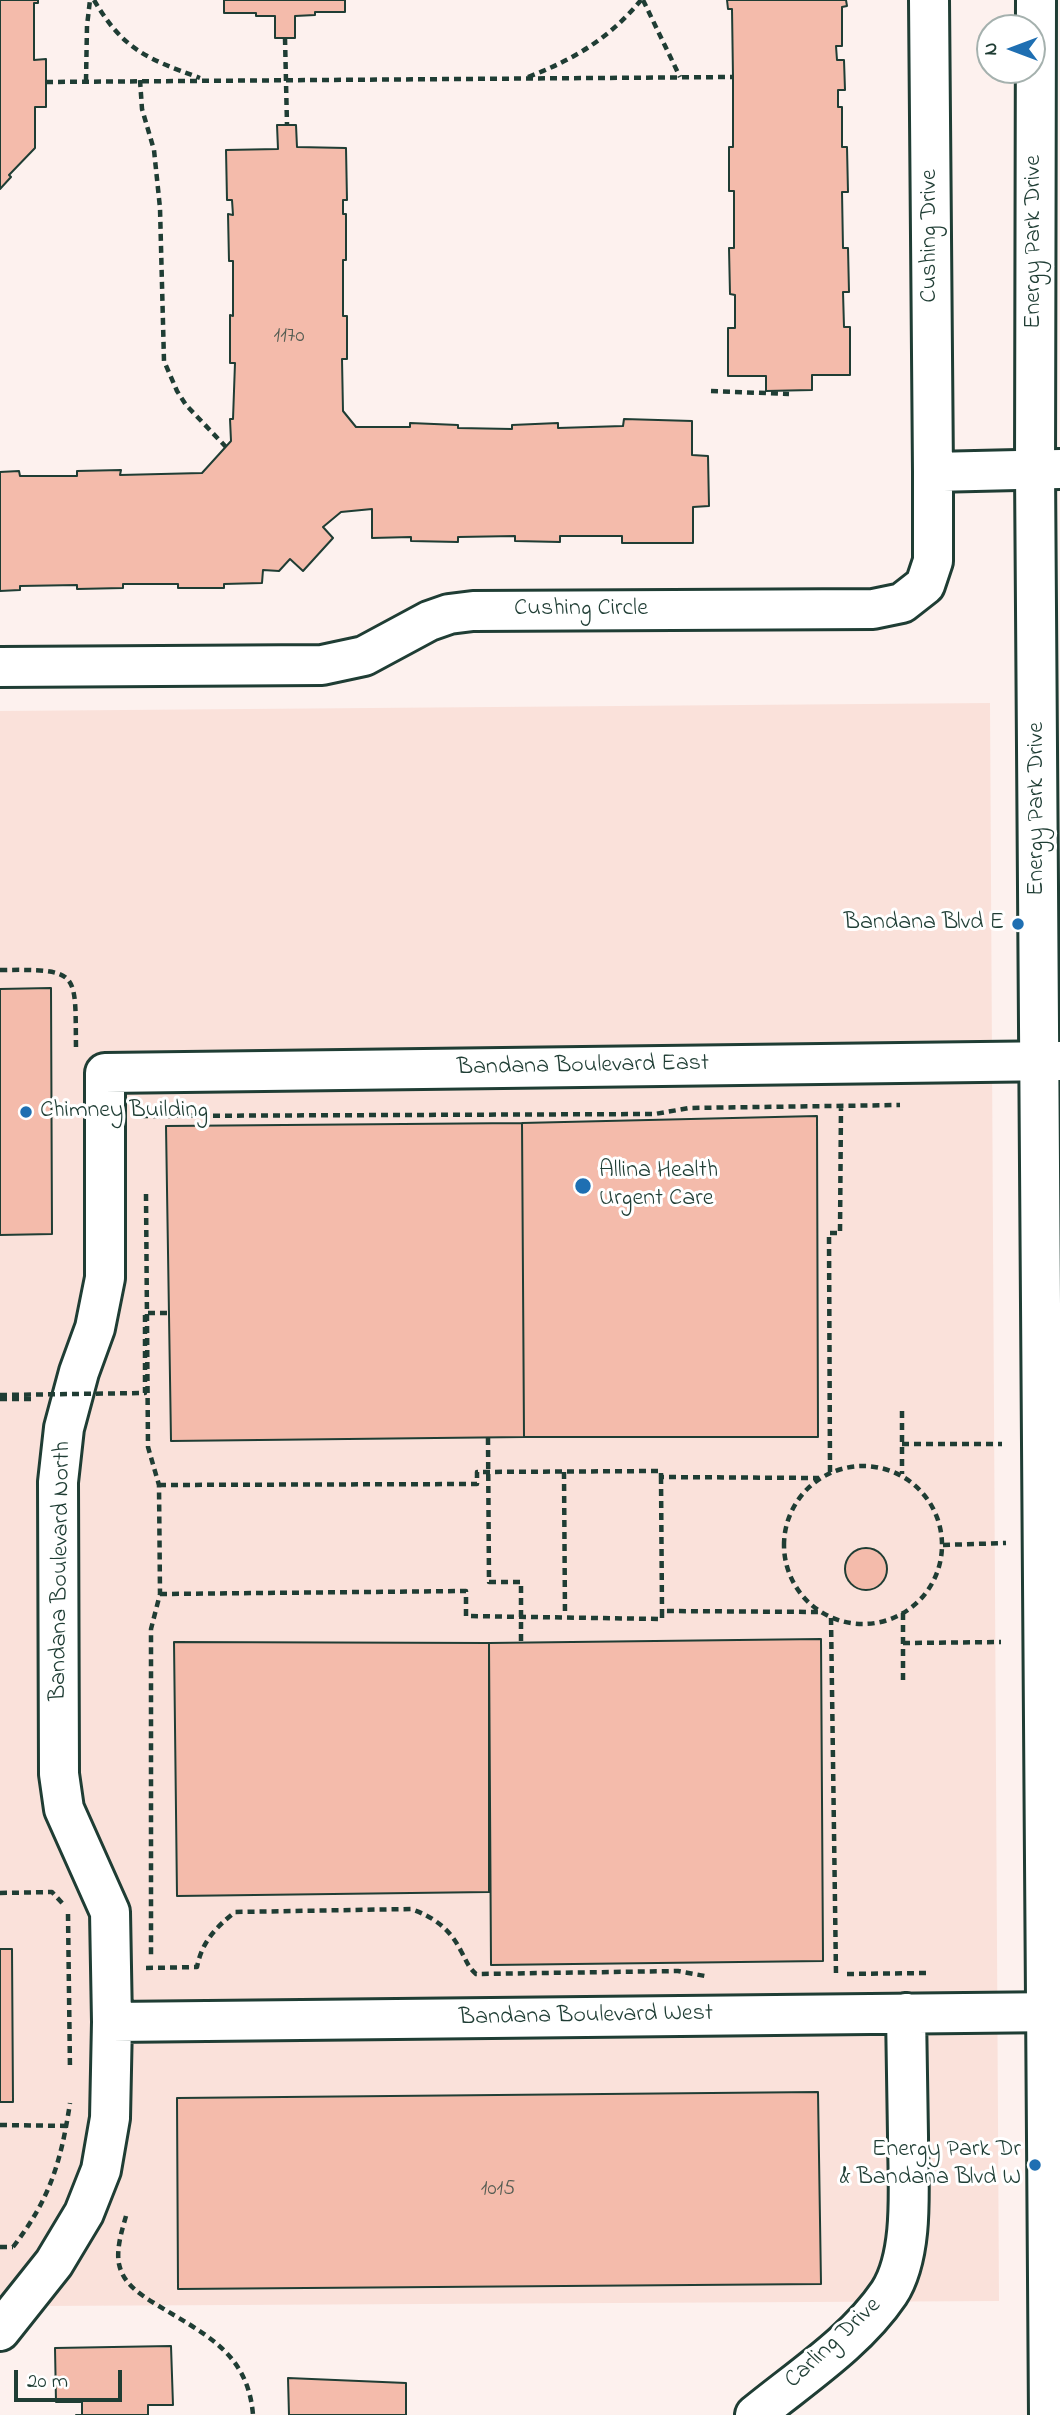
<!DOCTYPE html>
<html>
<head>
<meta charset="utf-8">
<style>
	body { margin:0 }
	#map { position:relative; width:1060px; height:2415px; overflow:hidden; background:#fdf1ee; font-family:"Indie Flower",sans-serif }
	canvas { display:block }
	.north { position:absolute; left:976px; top:14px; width:70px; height:70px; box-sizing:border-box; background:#fff; border:2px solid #a5b1ae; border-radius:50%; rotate:270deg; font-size:19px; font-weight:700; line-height:28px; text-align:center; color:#1f3d34 }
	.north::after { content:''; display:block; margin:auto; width:24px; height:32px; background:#1f6fb2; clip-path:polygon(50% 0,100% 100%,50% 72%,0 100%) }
	.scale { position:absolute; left:14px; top:2370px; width:108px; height:32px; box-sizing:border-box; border:4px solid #1f3d34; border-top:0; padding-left:9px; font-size:21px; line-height:24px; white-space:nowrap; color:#1f3d34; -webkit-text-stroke:5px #fff; paint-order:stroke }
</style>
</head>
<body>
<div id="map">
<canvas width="1060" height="2415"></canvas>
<div class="north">N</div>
<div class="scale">20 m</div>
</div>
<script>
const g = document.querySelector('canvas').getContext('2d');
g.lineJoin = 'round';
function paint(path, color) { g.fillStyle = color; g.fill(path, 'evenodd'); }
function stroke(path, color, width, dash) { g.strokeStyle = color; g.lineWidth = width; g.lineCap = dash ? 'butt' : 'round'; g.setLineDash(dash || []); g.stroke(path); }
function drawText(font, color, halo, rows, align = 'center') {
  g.font = font + ' "Indie Flower",sans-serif'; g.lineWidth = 6; g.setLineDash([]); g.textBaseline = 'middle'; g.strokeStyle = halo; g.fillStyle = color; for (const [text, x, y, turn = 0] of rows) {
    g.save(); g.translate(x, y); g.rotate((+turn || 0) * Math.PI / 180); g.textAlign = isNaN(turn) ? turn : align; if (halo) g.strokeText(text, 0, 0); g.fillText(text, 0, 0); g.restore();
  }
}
paint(new Path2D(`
	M990 703 999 2301 40 2306 0 2311V711Z`), '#fae1da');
const building = new Path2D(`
	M0 0H38V3H34V60L46 59V107H35V148L9 175 11 177 0 189Z
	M224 0H345V12H315V15L295 16V38H275V16H256V13H224Z
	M727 0H846L847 6 842 7V46H836L837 60H844L845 90H838V107H842V147H847L848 192H842L843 248H848L849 292H843L844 327H850V375H812V390L766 391V376H728V328H735V295L730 294 729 248H734V191H729V147H733V77L732 9H728Z
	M277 125H296L297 147 346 148 347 200H343V214H346V260H343V316H347V359H342L343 411 356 427H410V423L458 425V428L512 429V425L558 423V428L623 426 624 419 692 421V455L708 456 709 506 693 507V543H622V536H560V542L515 541V536L458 537V542L411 541V537L372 538V509L341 512 323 527 333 538 303 571 290 559 279 571 263 570 262 583 224 584V588H178V584H123V588L77 589V585L20 586V590L0 591V472L19 471 20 476H77V471L121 470 120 475 202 473 231 441 230 419H233L235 363H230V315L233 316V261H229L228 214 233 215 232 200H227L226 150 278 149Z
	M51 988 52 1234 0 1235V989Z
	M817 1116 818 1437H524L522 1123Z
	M522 1123 524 1437 171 1441 166 1126Z
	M845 1569a21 21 0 1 1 42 0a21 21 0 1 1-42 0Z
	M821 1639 823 1961 491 1965 489 1643Z
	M174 1642 489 1643V1892L177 1896Z
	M0 1949H12L13 2102H0Z
	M818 2092 821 2284 178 2289 177 2098Z
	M171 2346 173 2405H148V2415H76H82V2402H56L55 2348Z
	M288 2378 406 2383V2415H289Z`);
paint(building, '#f4bbab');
stroke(building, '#1f3d34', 2);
const minor = new Path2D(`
	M929 0 933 472
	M0 667 322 665 364 656 429 621 449 614 473 611 873 609 902 603 925 585 933 561V472L1060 469
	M112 2022 1060 2012
	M0 2331 54 2263 84 2213 101 2170 110 2118 112 2022 110 1912 64 1809 59 1774 58 1482 64 1428 79 1372 95 1328 105 1278V1073L1060 1061
	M755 2415C800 2378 856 2342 889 2293 915 2253 908 2182 908 2136 907 2095 907 2054 906 2013`);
const tertiary = new Path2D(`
	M1036 0 1035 470 1049 2415`);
stroke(minor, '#1f3d34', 44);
stroke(tertiary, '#1f3d34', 44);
stroke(new Path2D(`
	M94 0C123 50 148 59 200 78
	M643 0 680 77
	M285 38 287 125
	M528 77C573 60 610 38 641 0
	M140 80 142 109 154 150 160 208 164 361 177 391 186 405 226 447
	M86 81 87 26 90 0
	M46 82 733 77
	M711 391 789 394
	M0 970C81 969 75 971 76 1049
	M141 1116 655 1114 689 1108 900 1105
	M146 1194 148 1447 159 1485 160 1594 151 1629V1956
	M0 1399H35
	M902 1411V1474
	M902 1444H1002
	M784 1545a79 79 0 1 1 158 0a79 79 0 1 1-158 0Z
	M564 1472 565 1616
	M830 1472 829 1233H840L841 1106
	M661 1477 662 1611
	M159 1485 477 1484V1472L661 1471V1477L819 1478
	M943 1545 1006 1543
	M160 1594 466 1591V1616L662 1619V1611L822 1612
	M903 1613V1681
	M831 1618 836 1974
	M903 1643 1001 1642
	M0 1893 52 1892 63 1904
	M68 1914 70 2070
	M146 1968 197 1967C202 1942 215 1928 235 1912L411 1909C434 1917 450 1929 461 1951 466 1960 468 1967 476 1974L678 1971 705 1976
	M847 1974 929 1973
	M0 2125 69 2126
	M126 2216C122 2230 116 2249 119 2264 123 2283 138 2293 154 2303 202 2333 248 2351 253 2415
	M0 2247H13
	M13 2247C50 2199 61 2162 70 2103`), '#1f3d34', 4.5, [7, 5]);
stroke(minor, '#fff', 38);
stroke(tertiary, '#fff', 38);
stroke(new Path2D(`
	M0 1395 145 1393V1313H169
	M488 1438 489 1582H521V1643`), '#1f3d34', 4.5, [7, 5]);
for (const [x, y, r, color] of [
	[1018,924,7,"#1f6fb2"],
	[26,1112,7,"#1f6fb2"],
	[583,1186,9,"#1f6fb2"],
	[1035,2165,7,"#1f6fb2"]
]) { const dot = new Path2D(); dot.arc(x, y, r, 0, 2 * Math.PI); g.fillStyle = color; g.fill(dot); stroke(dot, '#fff', 2.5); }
drawText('21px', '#545c52', null, [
	["1170",289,338],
	["1015",498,2191]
]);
drawText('24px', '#1f3d34', '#fff', [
	["Cushing Drive",931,236,-90],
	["Energy Park Drive",1035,242,-90],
	["Cushing Circle",581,610],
	["Energy Park Drive",1038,809,-90],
	["Bandana Boulevard East",583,1067,-1],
	["Bandana Boulevard North",62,1571,-89],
	["Bandana Boulevard West",586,2017,-1],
	["Carling Drive",834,2344,-43]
]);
drawText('24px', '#1f3d34', '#fff', [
	["Bandana Blvd E",1004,924],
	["Chimney Building",40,1112,"left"],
	["Allina Health",599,1172,"left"],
	["Urgent Care",599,1200,"left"],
	["Energy Park Dr",1021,2151],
	["& Bandana Blvd W",1021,2179]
], 'right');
</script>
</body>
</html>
